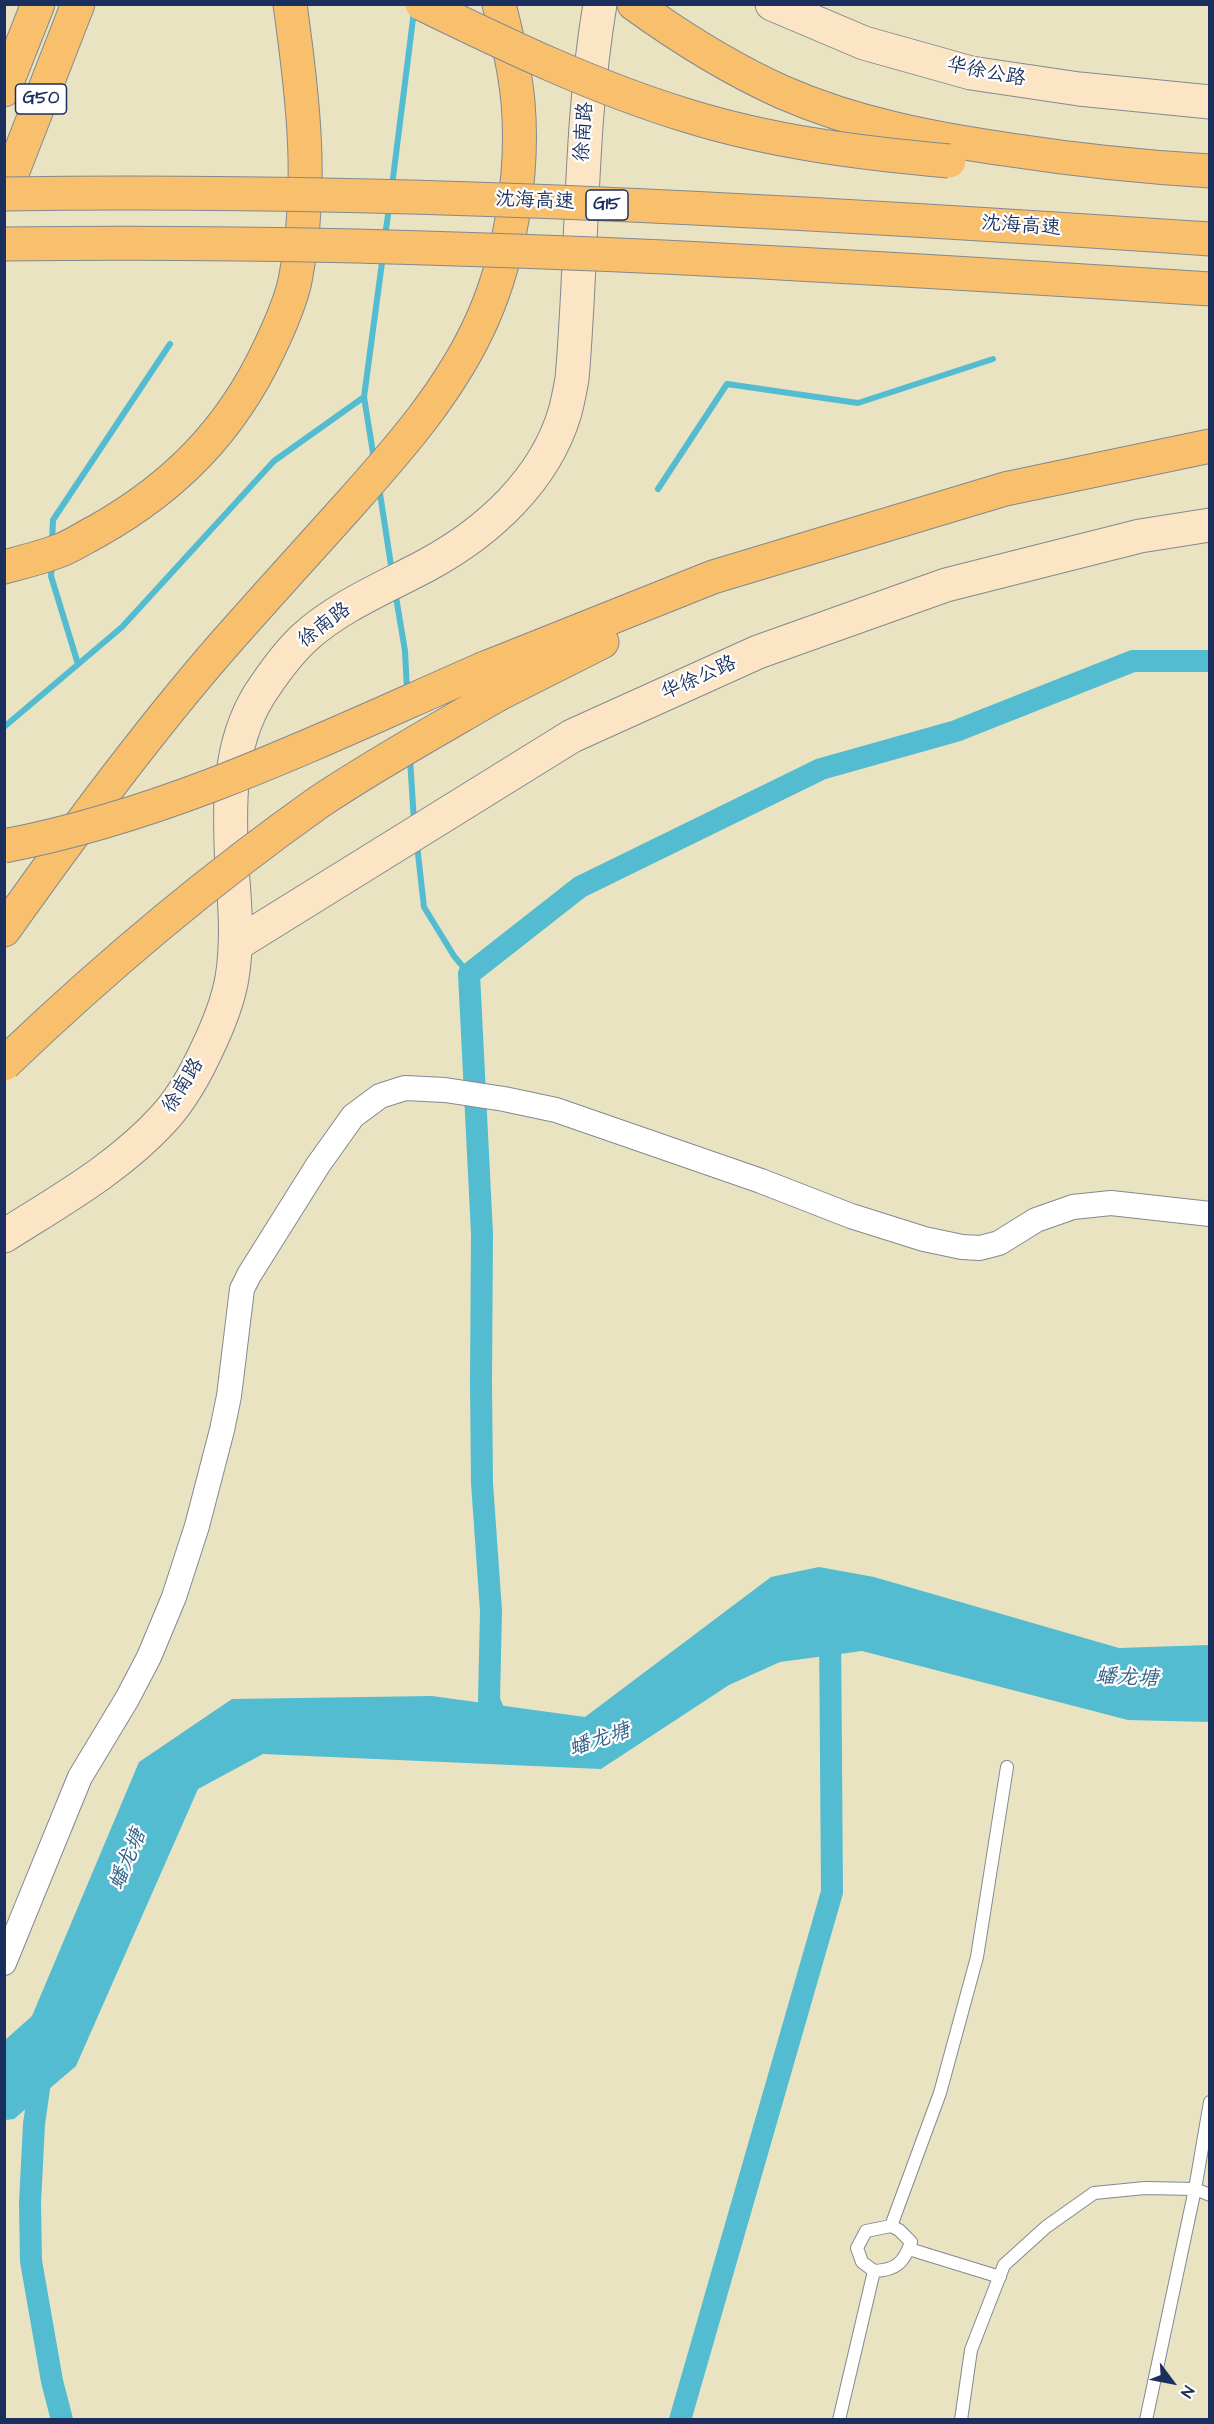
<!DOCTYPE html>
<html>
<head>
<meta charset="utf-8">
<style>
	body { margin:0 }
	#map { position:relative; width:1214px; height:2424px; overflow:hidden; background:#eae3c2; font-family:"Architects Daughter",sans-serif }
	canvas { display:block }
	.frame { position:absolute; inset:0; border:6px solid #1b2f5e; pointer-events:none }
	.north { position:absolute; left:1142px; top:2352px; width:60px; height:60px; -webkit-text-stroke:4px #fff; paint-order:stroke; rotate:122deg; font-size:16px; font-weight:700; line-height:24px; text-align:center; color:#1b2f5e }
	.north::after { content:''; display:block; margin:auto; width:21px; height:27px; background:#1b2f5e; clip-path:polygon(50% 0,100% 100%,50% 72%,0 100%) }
</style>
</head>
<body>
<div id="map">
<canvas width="1214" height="2424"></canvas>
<div class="frame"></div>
<div class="north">N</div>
</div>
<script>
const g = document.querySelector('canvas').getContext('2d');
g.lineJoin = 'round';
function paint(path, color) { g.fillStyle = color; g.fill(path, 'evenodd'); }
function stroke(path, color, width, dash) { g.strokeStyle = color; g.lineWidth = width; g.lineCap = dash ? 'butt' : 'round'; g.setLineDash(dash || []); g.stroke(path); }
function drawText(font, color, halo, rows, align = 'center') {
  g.font = font + ' "Architects Daughter","LXGW WenKai TC",sans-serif'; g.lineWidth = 4.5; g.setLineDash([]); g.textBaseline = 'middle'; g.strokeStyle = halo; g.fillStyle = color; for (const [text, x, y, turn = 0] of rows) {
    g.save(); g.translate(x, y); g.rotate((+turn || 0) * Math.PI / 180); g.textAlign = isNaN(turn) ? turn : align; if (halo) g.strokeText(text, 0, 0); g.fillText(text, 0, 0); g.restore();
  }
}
paint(new Path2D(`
	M819 1567 874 1577 1119 1648 1209 1645V1722L1128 1720 862 1651 780 1662 729 1685 601 1769 263 1754 198 1789 76 2066 14 2119 5 2120V2040L32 2016 139 1762 232 1699 432 1696 585 1717 771 1577Z`), '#53bcd1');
stroke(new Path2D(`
	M392 186 414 11
	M385 236 389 208
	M374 459 364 397 383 255
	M379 487 392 572
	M658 489 727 384 858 403 993 359
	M52 542 53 520 170 344
	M52 564 51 576 78 664
	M395 591 405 651 407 691
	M4 727 122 627 274 461 364 397
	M410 758 414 822
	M417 845 424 907 454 956 469 974`), '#53bcd1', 6);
stroke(new Path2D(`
	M501 1731 489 1700 491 1611 482 1483 481 1382 482 1234 469 974 580 887 821 769 956 731 1133 661H1210
	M42 2068 34 2124 30 2203 31 2261 52 2381 62 2420
	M680 2420 832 1892 830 1625`), '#53bcd1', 22);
const lane = new Path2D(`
	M909 2249 1000 2277
	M874 2271C896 2270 904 2263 911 2242L899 2230 891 2226
	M839 2420 874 2271 862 2262 857 2248 866 2231 891 2226 940 2093 977 1957 1007 1767
	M961 2420 971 2350 1004 2265 1046 2227 1094 2193 1145 2188 1195 2189 1210 2195
	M1146 2420 1195 2189 1210 2102`);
const street = new Path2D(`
	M4 1963 80 1777 127 1699 149 1657 174 1597 197 1526 222 1430 229 1396 242 1289 249 1275 318 1165 353 1116 380 1096 405 1088 445 1090 504 1099 556 1110 761 1181 851 1216 924 1239 962 1247 980 1248 999 1243 1036 1220 1073 1207 1111 1203 1210 1214`);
const secondary = new Path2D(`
	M772 4 864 43 971 73 1079 89 1210 102
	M235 945 572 736 758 652 946 585 1140 536 1210 525
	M4 1236C61 1200 120 1167 165 1117 183 1097 197 1071 208 1047 218 1026 228 1001 232 978 238 942 235 904 232 868 229 809 227 747 259 695 272 675 286 655 304 638 339 606 386 587 427 565 488 532 545 480 565 412 568 401 570 390 572 379 583 254 579 129 600 4`);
const highway = new Path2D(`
	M634 4C681 38 729 68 782 92 855 124 933 139 1011 150 1076 160 1143 167 1210 171
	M4 90 38 4
	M4 194 78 4
	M4 567C23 562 43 557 61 550 74 545 85 537 97 531 175 487 231 430 269 349 279 328 290 304 295 281 314 188 303 97 290 4
	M485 668 713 577 1005 489 1210 446
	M499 694 602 642
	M4 930C72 834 142 739 219 650 262 601 305 554 348 506 399 449 452 389 483 318 511 254 524 172 518 102 515 69 507 37 499 4`);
stroke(lane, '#828990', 14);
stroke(street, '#828990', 26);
stroke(secondary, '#828990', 35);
stroke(highway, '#828990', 35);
stroke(lane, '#fff', 12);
stroke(street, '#fff', 24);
stroke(secondary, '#fce5c4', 33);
stroke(highway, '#f8bf6c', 33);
const highwayBridge = new Path2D(`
	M422 4C508 46 594 87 685 115 771 142 860 153 949 161
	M4 194C407 188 808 212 1210 239
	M4 244C406 238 809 263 1210 289
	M4 846C173 814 329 736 485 668
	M4 1064C104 968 206 882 319 802 377 763 439 729 499 694`);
stroke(highwayBridge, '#828990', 35, []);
stroke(highwayBridge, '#f8bf6c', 33);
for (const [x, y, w] of [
	[41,99,51],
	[607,205,42]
]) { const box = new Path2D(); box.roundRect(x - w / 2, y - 15, w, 30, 4.5); g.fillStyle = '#fff'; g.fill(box); stroke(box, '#1b2f5e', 1.5); }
drawText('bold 18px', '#1b2f5e', null, [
	["G50",41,99],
	["G15",607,205]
]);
drawText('20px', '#1b2f5e', '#fff', [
	["华徐公路",986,73,11],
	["徐南路",585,132,-86],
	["沈海高速",535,202,2],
	["沈海高速",1021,227,4],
	["徐南路",325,626,-37],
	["华徐公路",699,679,-24],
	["徐南路",184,1086,-58]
]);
drawText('italic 21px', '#2f6086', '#fff', [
	["蟠龙塘",1127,1679,3],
	["蟠龙塘",600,1741,-18],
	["蟠龙塘",129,1860,-67]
]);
</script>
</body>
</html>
